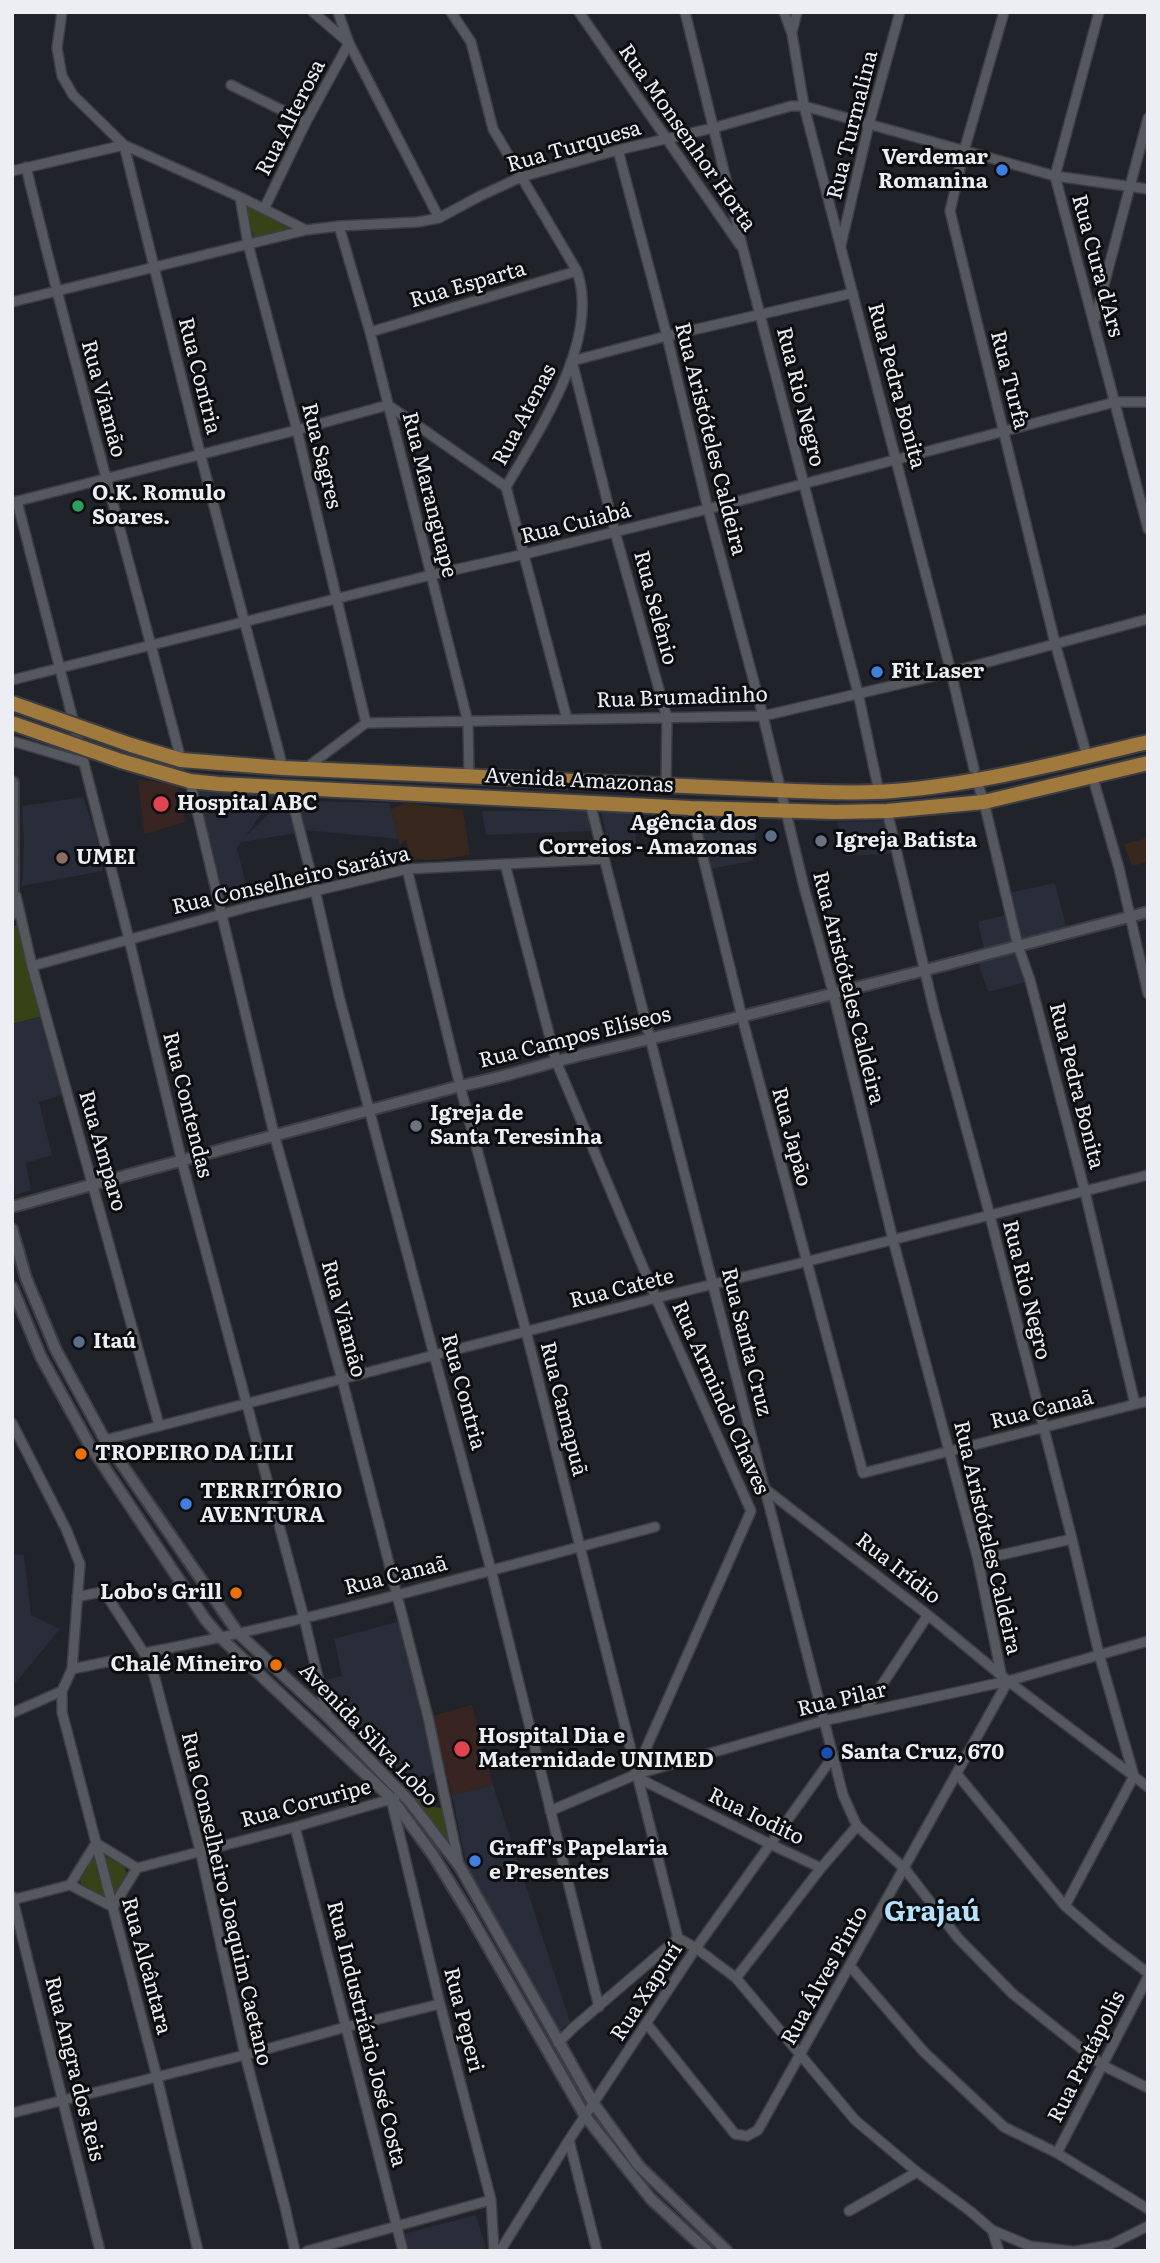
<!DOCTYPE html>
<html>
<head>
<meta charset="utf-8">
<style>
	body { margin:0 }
	#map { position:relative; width:1160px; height:2263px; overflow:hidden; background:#21232a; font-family:Literata,serif }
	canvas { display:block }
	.frame { position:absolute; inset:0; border:14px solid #eceef3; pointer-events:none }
</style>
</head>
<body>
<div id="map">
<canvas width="1160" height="2263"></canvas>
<div class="frame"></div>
</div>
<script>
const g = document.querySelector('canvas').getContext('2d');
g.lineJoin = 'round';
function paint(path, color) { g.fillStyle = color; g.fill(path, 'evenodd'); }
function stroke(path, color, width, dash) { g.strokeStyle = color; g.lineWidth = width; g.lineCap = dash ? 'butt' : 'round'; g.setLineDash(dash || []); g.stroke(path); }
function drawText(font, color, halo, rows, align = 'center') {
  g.font = font + ' Literata,serif'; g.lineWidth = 6; g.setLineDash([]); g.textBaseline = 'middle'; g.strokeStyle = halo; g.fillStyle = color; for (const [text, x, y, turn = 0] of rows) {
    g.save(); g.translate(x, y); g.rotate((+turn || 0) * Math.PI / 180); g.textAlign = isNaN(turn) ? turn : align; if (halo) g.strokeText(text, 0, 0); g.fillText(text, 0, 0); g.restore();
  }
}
paint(new Path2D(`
	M197 790 274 796 245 837 287 796 297 833 241 842 237 848 249 897 223 904Z
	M83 797 96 835 103 871 22 886 24 845 22 806Z
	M297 801 389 803 399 839 304 830Z
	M482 811H589L591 831 486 835Z
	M601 812 635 813 636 845 610 852Z
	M699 817 757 819 753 861 710 869Z
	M884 821 892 854 846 856 837 822Z
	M1055 883 1067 930 1019 938 1008 893Z
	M1005 915 1012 942 984 949 978 922Z
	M1016 950 1026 982 988 992 977 959Z
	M42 1016 62 1095 39 1102 52 1155 26 1163 31 1190 15 1195 12 1176V1024Z
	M12 1554 24 1555 31 1615 60 1629 12 1687Z
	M400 1621 439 1768 409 1792 333 1715 324 1680 342 1676 334 1639Z
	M493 1785 570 2022 549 2039 467 1868 452 1795Z
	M476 2215 487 2251H407L404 2237 407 2233Z`), '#292c39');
paint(new Path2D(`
	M405 803 463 810 470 855 438 860 410 859 406 839 400 845 391 809Z
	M1148 838V862L1132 866 1124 844Z`), '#37271d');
paint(new Path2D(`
	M138 780 178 785 185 822 144 834Z
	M472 1705 493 1785 452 1795 431 1716Z`), '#382522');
paint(new Path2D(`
	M244 202 296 228 254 239Z
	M18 925 42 1016 12 1024 14 926Z
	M417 1786 429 1806 450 1810 453 1852 409 1792Z
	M103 1855 124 1866 127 1874 114 1895 105 1898 81 1884 80 1879 92 1858Z`), '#354317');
const minor = new Path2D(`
	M62 12 57 48 62 76 73 95 124 145 200 453 283 768
	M338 12 349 43 439 218
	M451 12 471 42 493 129 577 271C601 339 539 430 506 487L567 719
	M579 12 740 245
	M685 12 743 249 858 693 879 792
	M784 12 792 34 804 106 951 672 974 769
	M1004 12 964 151 950 211 1055 643 1087 756
	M1099 12 1055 176 1148 529
	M792 32 797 12
	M231 85 306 122
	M618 150 667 336 708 509 763 716 804 887 833 992 893 1240 978 1560 1001 1673
	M26 167C74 366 130 562 181 760
	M12 171 124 145 240 197 306 230
	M240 197 248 244 297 430 366 723
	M264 209 306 122 349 43 313 12
	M339 226 370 332 468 722 469 776
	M841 245 869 124 900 12
	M12 302 306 230 339 226 418 222 439 218 480 196 521 177 618 150 713 128 791 106H804L1055 176 1148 189
	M1095 319 1148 118
	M370 332 577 271
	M17 501 129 939 182 1162 304 1618 327 1716
	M14 502 297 430 388 405 506 487
	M12 680 431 575 525 554 708 509 1115 402H1148
	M12 741 83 762
	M306 768 366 723 763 716 951 672 1148 619
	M1092 775 1119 868 1148 994
	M976 779 984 802 1018 946 1030 980 1085 1192 1135 1404
	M190 781 274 1134 342 1379 428 1717 459 1865
	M666 785 667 718 615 532 572 361 667 336 853 293
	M289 788 315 890 339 996 491 1570 599 2007
	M590 803 843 1795 857 1826 905 1869 958 1938 1013 1994 1102 2065 1148 2088
	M691 808 742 1017 863 1473 1148 1401
	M887 811 934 1010 990 1216 1072 1539 1099 1654 1134 1776 1065 1906
	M505 864 556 1061 656 1298 751 1511 636 1771
	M407 869 460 1086 526 1331 678 1938 696 1948 736 1978 855 2120 917 2172 970 2211 992 2230 1030 2246 1071 2251
	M16 896 32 966 159 1425
	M32 966 252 906 407 869 604 859
	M12 1423 66 1529 80 1564 72 1669 62 1691V1712L157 2077 198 2251
	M105 1440 656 1298 805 1262 1148 1175
	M764 1488 928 1615 1008 1681 1148 1787
	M978 1560 1072 1539
	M77 1597 101 1592 107 1596 144 1653 153 1671 200 1850 245 2055 284 2203 295 2251
	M144 1653C316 1620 486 1571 655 1527
	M72 1669 116 1660
	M864 1712 928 1615
	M12 1713 62 1691
	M957 1774 1065 1906 1106 1941 1148 1973
	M638 1778 770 1844 821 1868
	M392 1803 440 2004 491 2200 494 2251
	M550 1811 637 1774 823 1721 1008 1681 1148 1641
	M295 1827 403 2251
	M137 1868 295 1827 395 1798
	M70 1885 96 1843 137 1868
	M70 1885 113 1907
	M12 1896 100 2251
	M12 1900 70 1885
	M113 1907 137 1868
	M850 1966 924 2052 1004 2127 1057 2153 1148 2209
	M736 1978 821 1868 857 1826
	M647 2024 735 2134 747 2136 758 2130 1008 1681
	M558 2043 574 2027 678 1938
	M12 2113 245 2055 346 2027 440 2004
	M569 2140 597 2251
	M1057 2153 1148 1977
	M849 2211 917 2172
	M992 2230 999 2251
	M307 2251 491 2200
	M500 2251 569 2140 696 1948 832 1758
	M1076 2251 1110 2245 1148 2226`);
const tertiary = new Path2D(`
	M12 1207C161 1165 311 1126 460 1086 507 1077 552 1061 598 1051 782 1008 965 960 1148 912
	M12 1229 26 1278 56 1350 105 1440 238 1633 327 1716 411 1803 460 1867 594 2104 639 2166 727 2251
	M12 1287 41 1357 89 1444 205 1619 221 1638 392 1799 433 1855 468 1912 585 2116 651 2199 707 2251`);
const secondary = new Path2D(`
	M12 783V913`);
const primary = new Path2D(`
	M131 745 181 760 283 768 796 791C828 792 861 794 893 791 979 784 1064 762 1148 742
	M121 761 190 781 219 784 691 808 835 812 887 811 984 802 1148 763`);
stroke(minor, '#3c3e44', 12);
stroke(tertiary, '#3c3e44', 14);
stroke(secondary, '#3c3e44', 16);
stroke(primary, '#3c3e44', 18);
stroke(minor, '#565860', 9);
stroke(tertiary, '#565860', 10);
stroke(secondary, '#565860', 12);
stroke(primary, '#a07a3d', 14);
const primaryBridge = new Path2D(`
	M12 703 131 745
	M12 723 121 761`);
stroke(primaryBridge, '#3c3e44', 18, []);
stroke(primaryBridge, '#a07a3d', 14);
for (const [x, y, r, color] of [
	[1002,170,7,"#3f7fe0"],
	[78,506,7,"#2e9e5b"],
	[877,672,7,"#3f7fe0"],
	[161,804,9,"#e0444e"],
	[771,836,7,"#5c6f8a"],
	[821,841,7,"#6b7280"],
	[62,858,7,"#8d6e63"],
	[416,1126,7,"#6b7280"],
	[79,1342,7,"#5c6f8a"],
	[81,1454,7,"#e8710a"],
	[186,1504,7,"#3f7fe0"],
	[236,1593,7,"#e8710a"],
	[276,1665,7,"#e8710a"],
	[462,1749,9,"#e0444e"],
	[827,1753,7,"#1a4fb4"],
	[475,1861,7,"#3f7fe0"]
]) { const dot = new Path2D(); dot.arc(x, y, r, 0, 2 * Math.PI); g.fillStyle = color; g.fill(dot); stroke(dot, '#0c0d10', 2.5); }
drawText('21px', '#eceef3', '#0c0d10', [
	["Rua Alterosa",291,118,-63],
	["Rua Turmalina",853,125,-76],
	["Rua Monsenhor Horta",687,138,55],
	["Rua Turquesa",574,147,-16],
	["Rua Cura d'Ars",1097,266,75],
	["Rua Esparta",468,285,-16],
	["Rua Contria",199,376,76],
	["Rua Turfa",1009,380,76],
	["Rua Pedra Bonita",896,386,75],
	["Rua Rio Negro",800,397,76],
	["Rua Viamão",103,399,75],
	["Rua Atenas",525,415,-62],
	["Rua Aristóteles Caldeira",710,439,76],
	["Rua Sagres",321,456,76],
	["Rua Maranguape",429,495,76],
	["Rua Cuiabá",576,524,-14],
	["Rua Selênio",655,608,75],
	["Rua Brumadinho",682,698,-2],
	["Avenida Amazonas",579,781,3],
	["Rua Conselheiro Saráiva",291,881,-13],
	["Rua Aristóteles Caldeira",848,988,76],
	["Rua Campos Elíseos",575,1038,-14],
	["Rua Pedra Bonita",1076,1086,76],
	["Rua Contendas",187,1105,76],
	["Rua Japão",791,1137,75],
	["Rua Amparo",102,1151,74],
	["Rua Catete",622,1289,-14],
	["Rua Rio Negro",1026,1290,76],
	["Rua Viamão",343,1319,75],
	["Rua Santa Cruz",746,1342,76],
	["Rua Contria",463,1392,75],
	["Rua Armindo Chaves",720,1398,66],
	["Rua Camapuã",563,1409,76],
	["Rua Canaã",1042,1410,-14],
	["Rua Aristóteles Caldeira",987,1538,77],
	["Rua Irídio",898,1569,38],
	["Rua Canaã",396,1576,-14],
	["Rua Pilar",842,1700,-13],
	["Avenida Silva Lobo",368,1735,46],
	["Rua Coruripe",306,1804,-15],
	["Rua Iodito",756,1817,26],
	["Rua Conselheiro Joaquim Caetano",226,1899,77],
	["Rua Alcântara",146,1966,75],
	["Rua Álves Pinto",825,1976,-61],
	["Rua Xapurí",647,1992,-57],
	["Rua Peperi",463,2020,76],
	["Rua Industriário José Costa",366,2034,76],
	["Rua Pratápolis",1087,2057,-63],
	["Rua Angra dos Reis",74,2069,76]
]);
drawText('bold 21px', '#eceef3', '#0c0d10', [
	["Verdemar",988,158,"right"],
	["Romanina",988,182,"right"],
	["O.K. Romulo",92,494],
	["Soares.",92,518],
	["Fit Laser",891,672],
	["Hospital ABC",177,804],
	["Agência dos",757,824,"right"],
	["Correios - Amazonas",757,848,"right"],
	["Igreja Batista",835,841],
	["UMEI",76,858],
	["Igreja de",430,1114],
	["Santa Teresinha",430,1138],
	["Itaú",93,1342],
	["TROPEIRO DA LILI",95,1454],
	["TERRITÓRIO",200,1492],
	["AVENTURA",200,1516],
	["Lobo's Grill",222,1593,"right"],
	["Chalé Mineiro",262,1665,"right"],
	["Hospital Dia e",478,1737],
	["Maternidade UNIMED",478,1761],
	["Santa Cruz, 670",841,1753],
	["Graff's Papelaria",489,1849],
	["e Presentes",489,1873]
], 'left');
drawText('bold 28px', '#b4e2fd', '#0c0d10', [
	["Grajaú",932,1913]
]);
</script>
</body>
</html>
